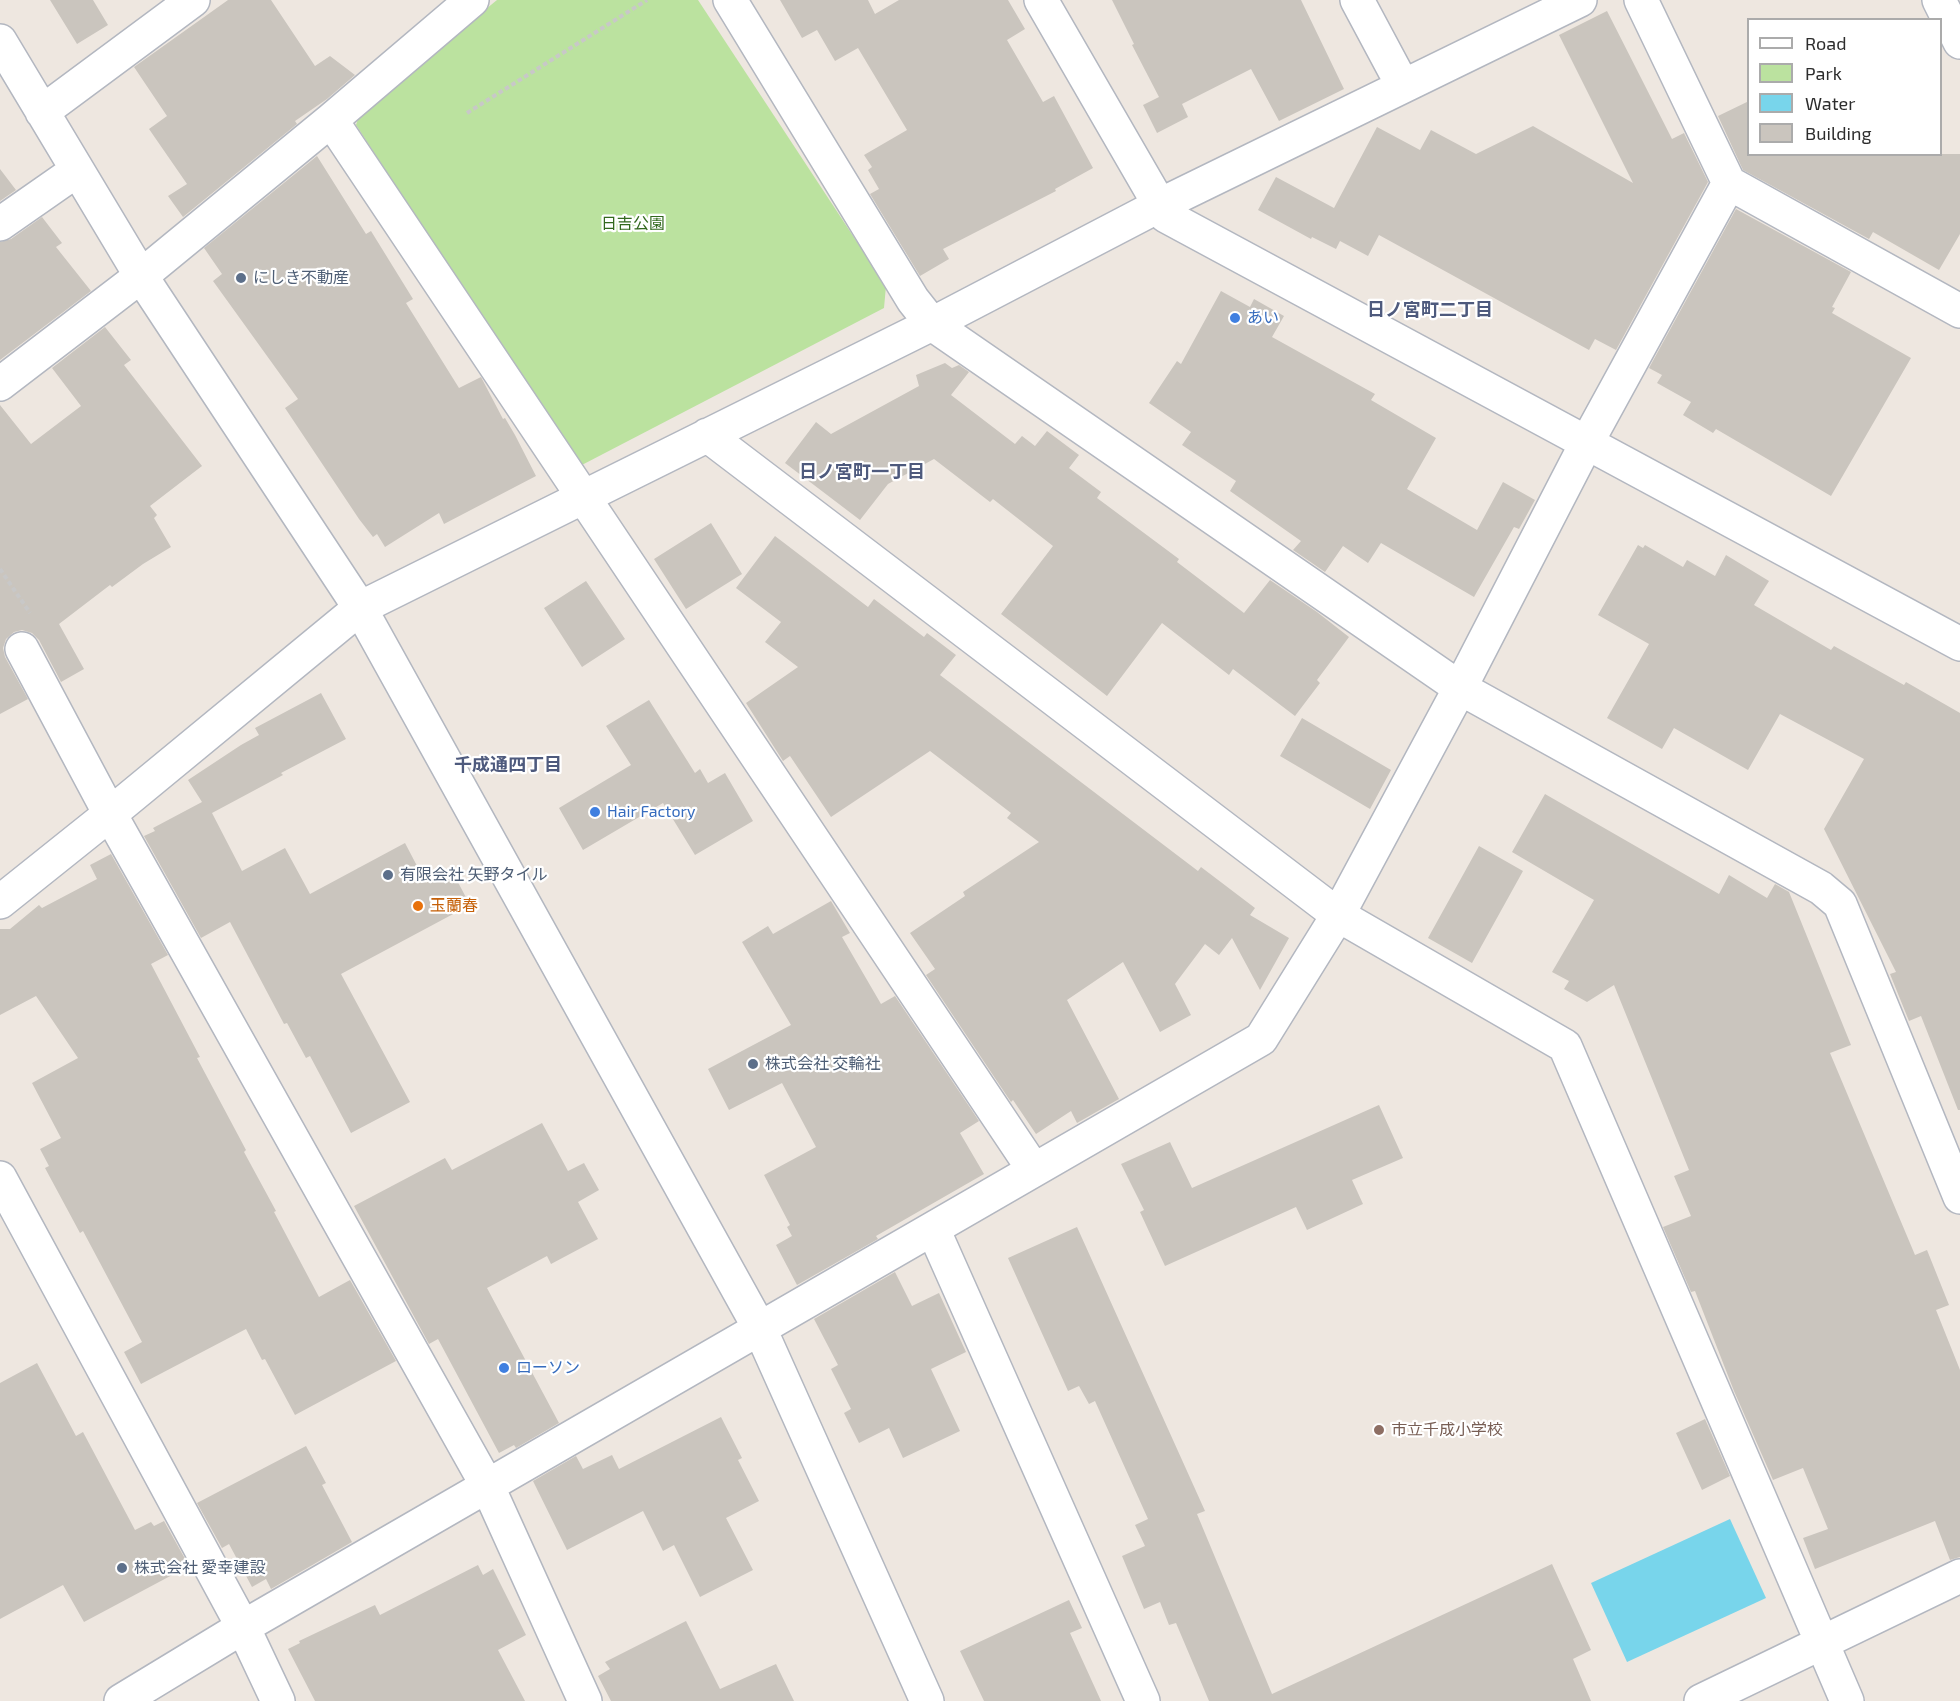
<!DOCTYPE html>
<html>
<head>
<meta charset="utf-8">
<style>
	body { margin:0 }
	#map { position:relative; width:1960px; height:1701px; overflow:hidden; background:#eee7e0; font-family:"Exo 2",sans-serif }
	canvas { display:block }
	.legend { position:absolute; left:1747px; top:18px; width:195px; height:138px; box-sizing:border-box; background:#fff; border:2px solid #ababab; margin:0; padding:8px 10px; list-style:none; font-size:18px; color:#2d2d2d }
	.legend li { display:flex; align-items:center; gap:12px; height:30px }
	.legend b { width:30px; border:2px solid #ababab }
</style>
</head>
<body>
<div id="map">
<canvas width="1960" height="1701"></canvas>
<ul class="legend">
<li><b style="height:8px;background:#fff"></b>Road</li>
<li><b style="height:16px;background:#bbe29f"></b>Park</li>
<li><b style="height:16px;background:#78d5eb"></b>Water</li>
<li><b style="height:16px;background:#cac5be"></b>Building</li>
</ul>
</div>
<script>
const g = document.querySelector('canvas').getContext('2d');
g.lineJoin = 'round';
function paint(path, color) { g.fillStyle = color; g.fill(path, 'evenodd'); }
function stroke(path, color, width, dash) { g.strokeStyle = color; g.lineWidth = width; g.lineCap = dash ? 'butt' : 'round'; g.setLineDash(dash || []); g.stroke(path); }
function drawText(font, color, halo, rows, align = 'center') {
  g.font = font + ' "Exo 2","Noto Sans JP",sans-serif'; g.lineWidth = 4.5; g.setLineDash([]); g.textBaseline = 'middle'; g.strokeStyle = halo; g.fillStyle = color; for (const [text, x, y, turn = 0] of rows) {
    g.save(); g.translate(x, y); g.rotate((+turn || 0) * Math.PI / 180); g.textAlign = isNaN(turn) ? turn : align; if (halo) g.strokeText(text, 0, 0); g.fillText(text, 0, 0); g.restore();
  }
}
paint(new Path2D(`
	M497 0H698L886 286 884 308 578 467 356 125 360 112Z`), '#bbe29f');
paint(new Path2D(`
	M1730 1519 1766 1598 1627 1662 1591 1583Z`), '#78d5eb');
paint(new Path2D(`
	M50 0H93L108 25 77 44Z
	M228 0H271L315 66 330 56 355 75 327 99 295 121 297 124 183 217 168 196 187 184 149 129 167 116 134 67Z
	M780 0H868L875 14 899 0H1008L1025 29 1007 40 1043 102 1054 96 1093 168 1055 189 1056 191 943 249 949 259 920 276 870 194 879 189 868 170 872 167 864 155 907 130 858 48 835 61 817 30 802 38Z
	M1112 0H1301L1344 89 1279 121 1251 69 1182 104 1188 117 1157 133 1143 105 1159 97 1132 45 1134 44Z
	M1607 11 1672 139 1684 133 1708 182 1616 350 1595 339 1589 350 1379 235 1368 256 1340 241 1336 249 1312 237 1311 239 1258 210 1276 177 1334 208 1377 127 1420 150 1431 130 1476 154 1533 126 1633 183 1559 35Z
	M1749 101V154H1960V234L1939 270 1873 232 1869 239 1743 170 1718 116Z
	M317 156 366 234 371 231 413 299 406 303 459 388 481 377 503 419 505 418 515 435 536 476 444 524 439 513 385 547 377 534 373 537 359 519 285 408 298 399 213 281 222 274 204 248Z
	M0 169 16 190 0 201Z
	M1736 209 1851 272 1832 307 1835 308 1832 313 1911 358 1831 496 1716 429 1713 433 1683 415 1691 402 1657 383 1662 375 1649 368Z
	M42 217 62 243 56 247 91 291 0 360V242L11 239Z
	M1221 291 1250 307 1254 299 1284 316 1272 337 1375 394 1371 400 1436 438 1407 489 1477 530 1503 482 1535 500 1519 529 1514 527 1474 597 1381 543 1368 563 1343 546 1325 572 1293 550 1301 541 1230 491 1236 481 1182 445 1191 432 1149 403 1177 361 1181 364Z
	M105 327 131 360 124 365 202 466 150 506 157 515 154 518 171 547 143 564 112 587 110 585 59 624 84 669 61 682 39 640 32 633 22 630 14 632 6 639 3 648 5 657 28 699 0 714V405L31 444 81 406 52 368Z
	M945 363 952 368 959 365 969 372 951 395 1015 444 1022 436 1035 446 1047 431 1079 455 1069 468 1101 492 1097 498 1179 559 1177 562 1244 613 1270 580 1317 612 1349 637 1317 680 1320 683 1295 716 1233 669 1229 675 1162 623 1107 696 1001 614 1053 546 993 499 990 502 934 459 888 484 860 520 785 463 816 422 831 434 919 386 916 375Z
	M711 523 742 574 686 609 654 559Z
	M775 536 868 607 874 599 924 637 927 633 956 655 940 675 1198 871 1201 867 1255 908 1250 915 1289 938 1260 990 1232 938 1219 955 1205 944 1175 984 1191 1015 1160 1032 1123 962 1067 1000 1119 1099 1077 1123 1071 1111 1036 1134 1013 1100 1011 1102 926 975 935 969 910 933 965 896 963 892 1039 842 1007 818 1011 813 930 751 831 817 790 756 783 761 746 703 798 667 765 642 781 622 736 588Z
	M1638 545 1643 548 1645 545 1683 567 1687 560 1715 576 1726 555 1769 581 1754 605 1831 650 1834 646 1904 685 1906 682 1960 713V1110H1958L1921 1016 1909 1021 1890 974 1896 972 1824 829 1864 759 1780 714 1748 770 1674 728 1662 749 1607 718 1649 644 1598 615Z
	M586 581 625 639 582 667 544 608Z
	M321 693 346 739 281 773 283 775 212 813 242 871 285 848 310 894 405 843 426 883 451 869 470 905 341 974 410 1102 351 1133 310 1056 306 1058 287 1023 284 1024 230 922 201 938 144 836 155 831 153 828 202 802 188 780 241 745 259 735 255 728Z
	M649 700 695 773 700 769 708 783 725 773 753 821 695 855 663 803 583 850 559 808 631 765 606 726Z
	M1302 718 1391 770 1370 809 1280 756Z
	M1545 794 1719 894 1729 875 1767 898 1775 884 1789 892 1851 1045 1830 1053 1915 1255 1927 1250 1949 1305 1936 1310 1960 1370V1557L1950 1560 1935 1521 1815 1569 1803 1538 1828 1529 1803 1468 1773 1480 1734 1391 1695 1291 1691 1292 1663 1227 1691 1216 1674 1176 1689 1170 1614 985 1587 1002 1564 989 1569 981 1552 972 1594 900 1512 852Z
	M1479 846 1523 871 1472 963 1428 938Z
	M111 854 168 955 151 964 200 1057 197 1058 246 1150 244 1152 276 1211 274 1212 319 1297 350 1280 396 1361 295 1415 265 1359 262 1360 246 1329 141 1384 124 1352 142 1342 83 1231 80 1233 45 1168 49 1166 40 1149 61 1138 32 1083 78 1058 36 996 0 1015V929H10L39 905 42 908 97 879 90 865Z
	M831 901 850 933 842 937 881 1004 895 996 979 1121 960 1133 984 1174 876 1236 878 1239 797 1285 776 1245 792 1236 787 1227 790 1225 764 1175 816 1147 782 1083 729 1110 708 1069 791 1025 742 942 768 926 773 934Z
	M1379 1105 1403 1158 1352 1180 1363 1204 1307 1230 1296 1207 1165 1266 1140 1212 1144 1210 1121 1164 1170 1142 1192 1188Z
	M542 1123 568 1171 584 1163 599 1190 578 1202 598 1239 551 1264 547 1256 487 1288 559 1423 516 1448 514 1445 499 1453 438 1339 429 1344 354 1206 445 1158 452 1170Z
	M1077 1227 1205 1511 1197 1514 1272 1694 1552 1564 1591 1650 1573 1659 1591 1701H1209L1176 1623 1169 1625 1160 1602 1144 1609 1122 1556 1145 1546 1135 1525 1148 1519 1095 1401 1089 1404 1079 1386 1068 1391 1008 1258Z
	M895 1272 912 1306 939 1293 966 1352 931 1369 960 1431 903 1458 889 1428 859 1443 844 1413 851 1409 831 1369 838 1365 814 1319Z
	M37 1363 76 1436 83 1432 135 1530 151 1522 154 1526 164 1521 189 1566 84 1622 63 1585 0 1619V1383Z
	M721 1417 742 1458 738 1460 759 1501 726 1518 753 1570 700 1597 674 1545 663 1551 643 1511 567 1550 533 1481 576 1456 583 1469 612 1455 619 1469Z
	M1705 1419 1730 1476 1702 1490 1676 1433Z
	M306 1446 326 1483 322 1485 352 1542 271 1589 266 1579 252 1587 229 1544 222 1548 197 1503Z
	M478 1565 483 1575 493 1569 526 1635 498 1650 525 1701H315L288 1649 300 1643 299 1641 375 1605 380 1615Z
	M1069 1600 1082 1628 1070 1633 1101 1701H984L960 1651Z
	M686 1621 720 1689 776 1664 794 1701H611L598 1676 610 1669 605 1662Z`), '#cac5be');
const minor = new Path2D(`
	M730 0 913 300 932 324 1460 688 1821 888 1840 904 1960 1197
	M1041 0 1166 216 1960 644
	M1357 0 1403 86
	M1641 0 1729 183 1960 311
	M1939 0 1960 42
	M0 41 141 276 360 608 760 1329 927 1701
	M42 112 193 0
	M331 120 1034 1170
	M0 224 76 171
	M0 384 141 276 331 120 472 0
	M707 435 1338 915 1565 1046 1847 1701
	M22 649 110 814 488 1487 585 1701
	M0 902 110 814 360 608 932 324 1160 205 1580 0
	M0 1178 243 1627 278 1701
	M933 1229 1143 1701
	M121 1701 243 1627 1261 1039 1338 915 1460 688 1586 444 1729 183
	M1701 1701 1960 1576`);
stroke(minor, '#b3b7c0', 36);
stroke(new Path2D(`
	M467 113 647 0
	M0 569 30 613`), '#c8c8c8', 4, [4.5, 3]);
stroke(minor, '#fff', 33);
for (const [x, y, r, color] of [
	[241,278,6,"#5c6f8a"],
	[1235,318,6,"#3f7fe0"],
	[595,812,6,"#3f7fe0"],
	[388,875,6,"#5c6f8a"],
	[418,906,6,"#e8710a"],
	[753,1064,6,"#5c6f8a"],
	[504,1368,6,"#3f7fe0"],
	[1379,1430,6,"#8d6e63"],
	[122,1568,6,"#5c6f8a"]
]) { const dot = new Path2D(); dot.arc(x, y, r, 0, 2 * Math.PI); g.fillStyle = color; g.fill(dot); stroke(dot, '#fff', 2); }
drawText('16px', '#33691e', '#fff', [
	["日吉公園",633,224]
]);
drawText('16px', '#4e5e75', '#fff', [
	["にしき不動産",253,278],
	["有限会社 矢野タイル",400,875],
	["株式会社 交輪社",765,1064],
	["株式会社 愛幸建設",134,1568]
], 'left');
drawText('16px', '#366cbe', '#fff', [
	["あい",1247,318],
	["Hair Factory",607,812],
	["ローソン",516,1368]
], 'left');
drawText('16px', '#c56008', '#fff', [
	["玉蘭春",430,906]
], 'left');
drawText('16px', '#785e54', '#fff', [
	["市立千成小学校",1391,1430]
], 'left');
drawText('bold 18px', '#4e5a7d', '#fff', [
	["日ノ宮町二丁目",1430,310],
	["日ノ宮町一丁目",862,472],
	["千成通四丁目",508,765]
]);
</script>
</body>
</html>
